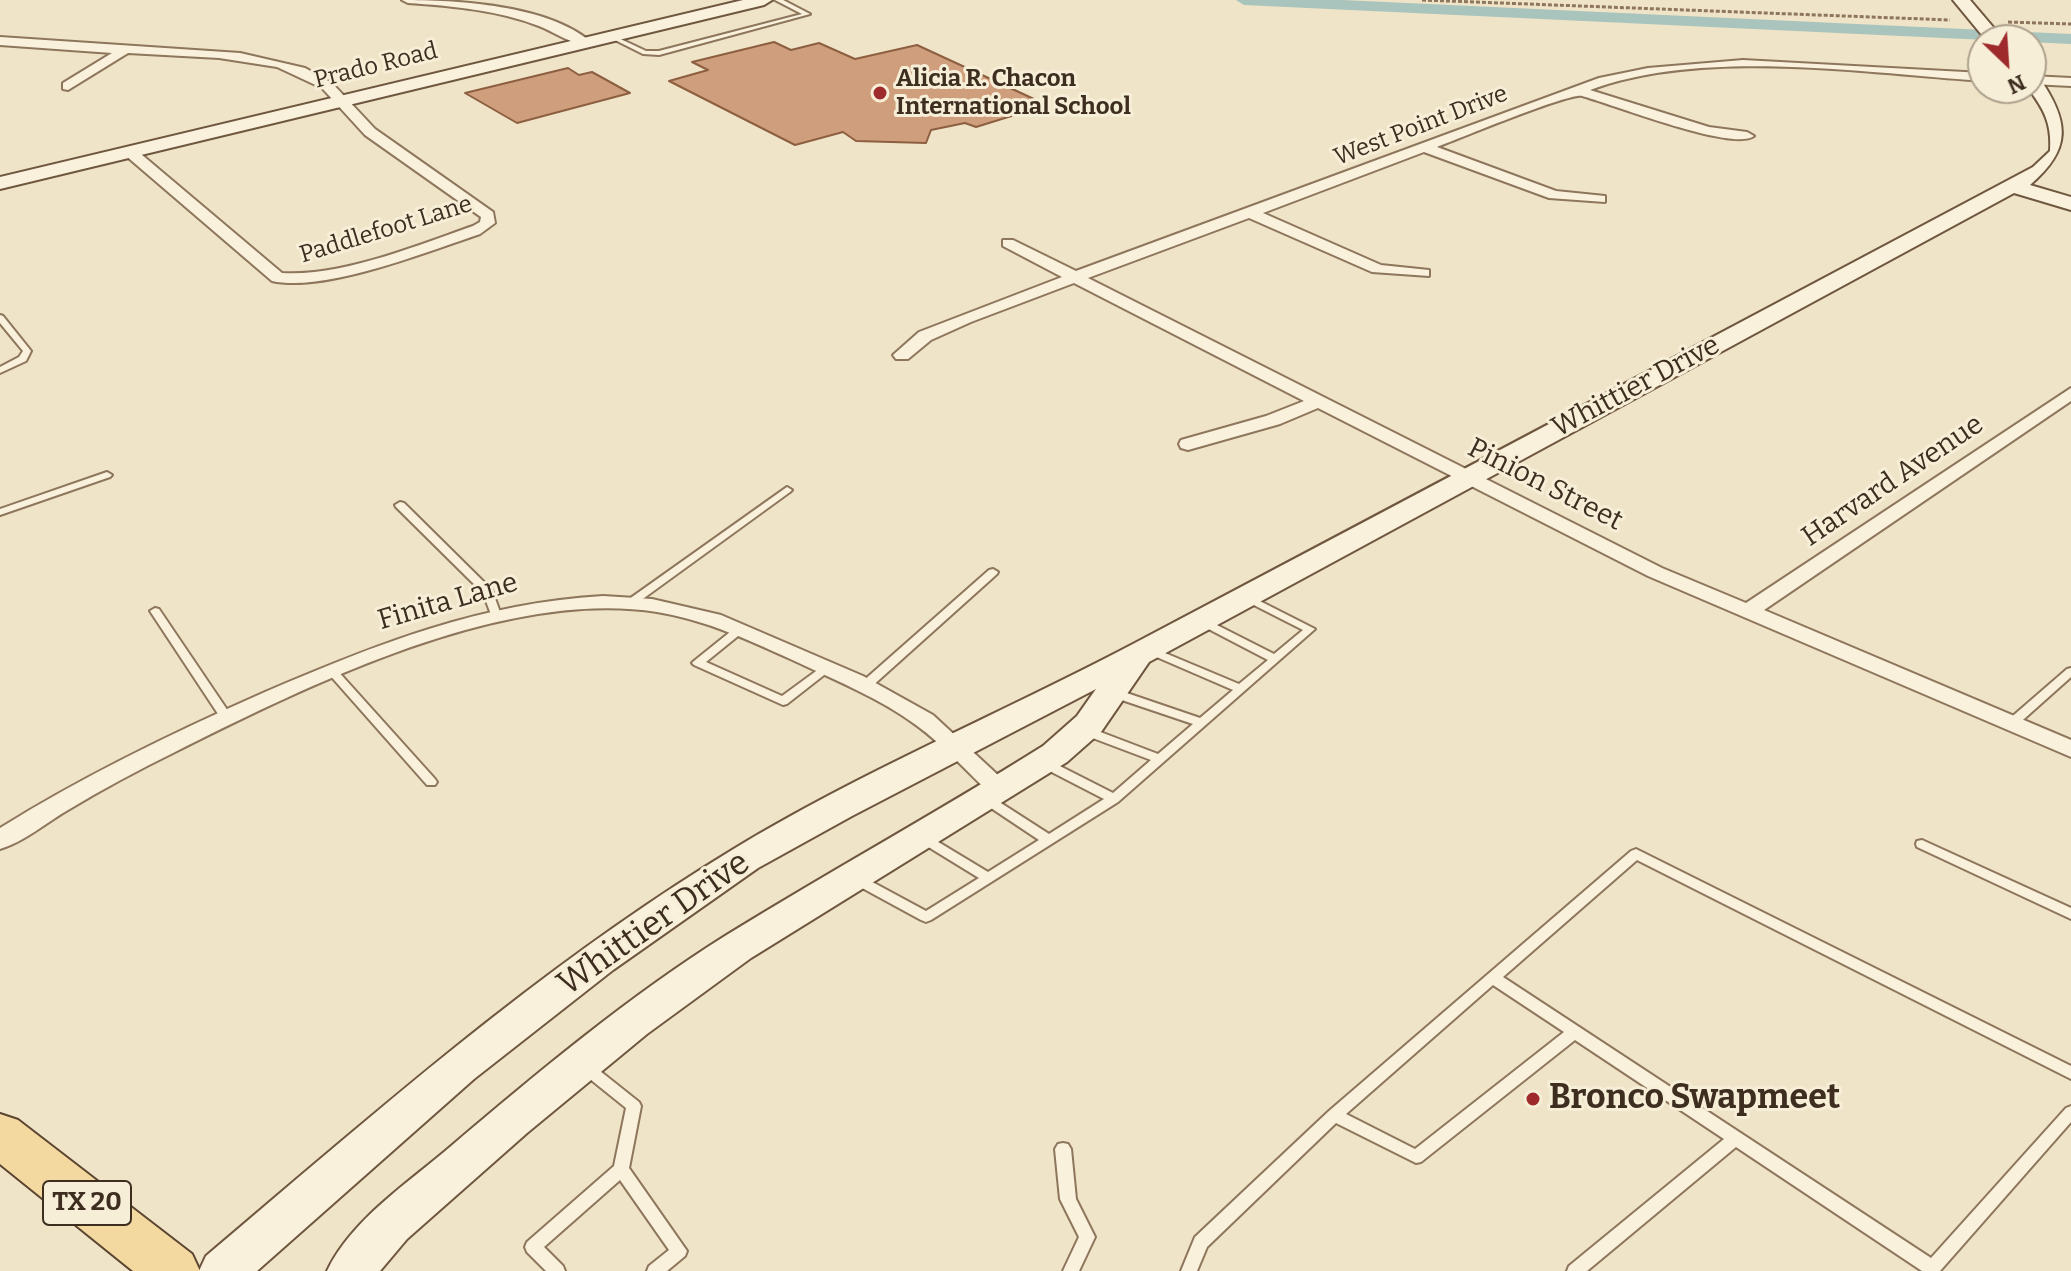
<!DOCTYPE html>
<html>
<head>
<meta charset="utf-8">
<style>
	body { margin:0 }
	#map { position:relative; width:2071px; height:1271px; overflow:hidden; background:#f0e4c8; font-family:Bitter,serif }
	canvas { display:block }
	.north { position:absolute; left:1967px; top:24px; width:80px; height:80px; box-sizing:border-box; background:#f7eed8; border:2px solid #ada18e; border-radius:50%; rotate:155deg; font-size:22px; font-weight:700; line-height:32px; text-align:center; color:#3d2e20 }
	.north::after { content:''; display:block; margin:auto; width:28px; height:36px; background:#9e2a2b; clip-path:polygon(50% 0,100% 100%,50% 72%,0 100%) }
</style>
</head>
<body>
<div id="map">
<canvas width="2071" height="1271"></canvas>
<div class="north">N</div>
</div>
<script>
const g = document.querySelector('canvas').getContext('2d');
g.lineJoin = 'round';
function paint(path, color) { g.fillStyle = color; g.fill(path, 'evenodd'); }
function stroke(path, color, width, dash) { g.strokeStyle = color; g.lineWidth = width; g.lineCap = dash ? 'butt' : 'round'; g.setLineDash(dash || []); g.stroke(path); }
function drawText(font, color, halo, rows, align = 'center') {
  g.font = font + ' Bitter,serif'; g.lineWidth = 6; g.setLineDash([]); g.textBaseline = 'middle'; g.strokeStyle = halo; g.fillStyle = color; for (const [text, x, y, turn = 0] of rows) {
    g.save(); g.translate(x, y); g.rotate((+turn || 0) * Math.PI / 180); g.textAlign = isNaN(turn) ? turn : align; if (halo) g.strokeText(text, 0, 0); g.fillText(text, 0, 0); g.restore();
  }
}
paint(new Path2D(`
	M1236 0H1343L2071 34V44L1244 5Z`), '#a9c4bc');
const building = new Path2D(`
	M774 42 791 50 819 43 855 59 917 45 1047 105 976 127 965 123 931 130 926 143 856 141 843 132 795 145 669 81 708 70 692 62Z
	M568 68 579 75 592 72 630 93 517 123 465 93Z`);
paint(building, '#cf9f7d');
stroke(building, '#8d5f41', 2);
const lane = new Path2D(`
	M775 0H783L810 14 659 55 643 54 607 36 612 35 646 51H659L802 14Z
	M0 315 3 316 31 351 26 361 0 373V367L19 357 23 351 0 323Z
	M107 472 112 475 110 477 0 515V509Z
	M787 487 792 490 790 492 633 606H625L624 604 625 602Z
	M400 502 404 503 492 590 501 615 500 617H492L483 593 396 507 395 505Z
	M993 569 998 572 997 574 870 688H862L860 685 862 682 989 570Z
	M1246 594 1315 629 1118 802 931 920 926 922 921 920 853 883 851 880 853 877H863L926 911 979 878 917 840 915 837 917 834H925L988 872 1039 840 982 802 980 799 982 796H990L1049 834 1104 799 1040 766 1038 763 1040 760H1048L1113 793 1151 760 1082 734 1080 731 1082 728H1090L1158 754 1193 724 1107 695 1105 692 1107 689H1115L1200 718 1233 690 1145 652 1143 650 1145 648H1153L1239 684 1268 660 1197 623 1196 621 1197 619H1205L1274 654 1303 630 1242 599 1241 597 1242 595Z
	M155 608 159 609 230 714 232 717 230 720H222L150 611Z
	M739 627 743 628 744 630 743 632 706 662 782 696 823 666H831L833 668 787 704 783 705 694 665 692 663 694 661 735 628Z
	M332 668 336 669 435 779 437 782 435 785H427L328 673 326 671Z
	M2071 668V677L2015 727H2007L2005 724 2007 721 2067 669Z
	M1922 840 2071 908V919L1917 847 1916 844 1917 841Z
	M1636 849 2071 1066V1079L1637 860 1503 977 1931 1258 2066 1108 2071 1106V1122L1940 1271H1922L1736 1147 1587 1271H1567L1569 1266 1724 1139 1575 1040 1421 1162 1416 1163 1336 1123 1207 1247 1197 1271H1181L1195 1237 1329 1111 1631 851ZM1493 985 1564 1032 1415 1149 1346 1114Z
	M585 1061 590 1063 639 1102 641 1106 629 1168 687 1251 685 1256 667 1271H647L649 1266 669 1250 620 1180 544 1247 563 1266 565 1271H546L527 1252 525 1247 527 1242 614 1166 626 1108 580 1071 578 1067 580 1063Z
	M1063 1143 1068 1144 1071 1149 1076 1199 1095 1237 1079 1271H1063L1079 1237 1060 1199 1055 1149 1058 1144Z`);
const street = new Path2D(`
	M402 0C457 0 548 5 591 42 579 50 553 31 539 26 497 10 452 6 408 3Z
	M0 37 240 53 305 68 332 83 375 129 493 212 495 223 480 234C429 251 324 293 272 281L125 155V149H135L282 273C341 277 418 245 473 226L480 222 481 217 365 135 322 88 277 67 219 58 128 53 68 90 63 89V83L112 53 0 45Z
	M1743 60 1983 73V81C1863 73 1704 48 1590 90L1709 127 1747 132 1754 136C1733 152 1612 104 1582 96 1568 93 1459 139 1437 147L1556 191 1605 196V202L1549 198 1424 152 1263 213 1381 265 1429 270V276L1372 272 1249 218 1088 278 1662 568 1746 603 2071 388V401L1764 610 2071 740V757L1648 576 1318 408 1280 424 1188 450 1181 448 1179 444 1181 440 1266 416 1304 401 1074 283 971 322 931 340 908 359H896L893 355 919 332 1062 277 1003 246V240H1013L1076 271 1599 78 1648 68Z
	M2031 76 2071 78V86L2031 84Z
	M603 596 652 599 721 615 863 676 933 715 1013 789 1010 795 1001 797 992 795C967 772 944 745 916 725 881 699 839 682 799 663 753 642 707 620 657 612 504 588 309 685 175 752 138 770 103 789 68 810 47 822 24 842 0 849V828C85 775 174 732 265 692 377 644 480 603 603 596Z`);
const secondary = new Path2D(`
	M743 0H772L764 5 0 189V177Z
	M1953 0H1970L2004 40H1986Z
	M2031 74 2038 76C2071 123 2071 150 2030 185L2071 197V210L2014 193 1149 662 1101 732 1067 762 751 958 647 1034 527 1133 407 1239 380 1271H327C351 1220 408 1183 450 1147 537 1073 628 997 725 936 830 871 938 812 1043 746L1077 716 1096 689 852 816 758 868 613 970 474 1079 257 1271H199L206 1256C375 1113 542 965 732 850 860 772 1000 714 1133 644 1433 486 1733 326 2033 167L2050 151C2052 124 2044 109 2028 88H2031Z`);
const primary = new Path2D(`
	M0 1114 18 1120 192 1254 200 1271H133L0 1164Z`);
stroke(lane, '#8d765c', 4);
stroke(street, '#8d765c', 4);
stroke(secondary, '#6f573f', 4);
stroke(primary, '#5b4430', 4);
stroke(new Path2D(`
	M1422 0 1950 20
	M2008 22 2071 24`), '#8d765c', 3, [4, 2]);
paint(lane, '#faf1dc');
paint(street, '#faf1dc');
paint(secondary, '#faf1dc');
paint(primary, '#f3d9a0');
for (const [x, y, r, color] of [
	[880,93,8,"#9e2a2b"],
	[1533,1099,8,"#9e2a2b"]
]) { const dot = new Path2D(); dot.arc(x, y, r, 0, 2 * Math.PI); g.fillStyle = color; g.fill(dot); stroke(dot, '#f7eed8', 3); }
drawText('24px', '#3d2e20', '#f7eed8', [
	["Prado Road",376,66,-14],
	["West Point Drive",1421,126,-21],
	["Paddlefoot Lane",386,230,-17]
]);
drawText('bold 24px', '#3d2e20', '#f7eed8', [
	["Alicia R. Chacon",896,79],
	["International School",896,107]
], 'left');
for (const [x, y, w] of [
	[87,1203,88]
]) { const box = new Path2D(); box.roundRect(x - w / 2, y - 22, w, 44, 6); g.fillStyle = '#f7eed8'; g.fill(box); stroke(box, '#3d2e20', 2); }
drawText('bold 26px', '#3d2e20', null, [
	["TX 20",87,1203]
]);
drawText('28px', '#3d2e20', '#f7eed8', [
	["Whittier Drive",1636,387,-28],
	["Harvard Avenue",1893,481,-34],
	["Pinion Street",1545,485,27],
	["Finita Lane",448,602,-16]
]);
drawText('34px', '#3d2e20', '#f7eed8', [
	["Whittier Drive",654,924,-35]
]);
drawText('bold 34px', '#3d2e20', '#f7eed8', [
	["Bronco Swapmeet",1549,1099]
], 'left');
</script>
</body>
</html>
